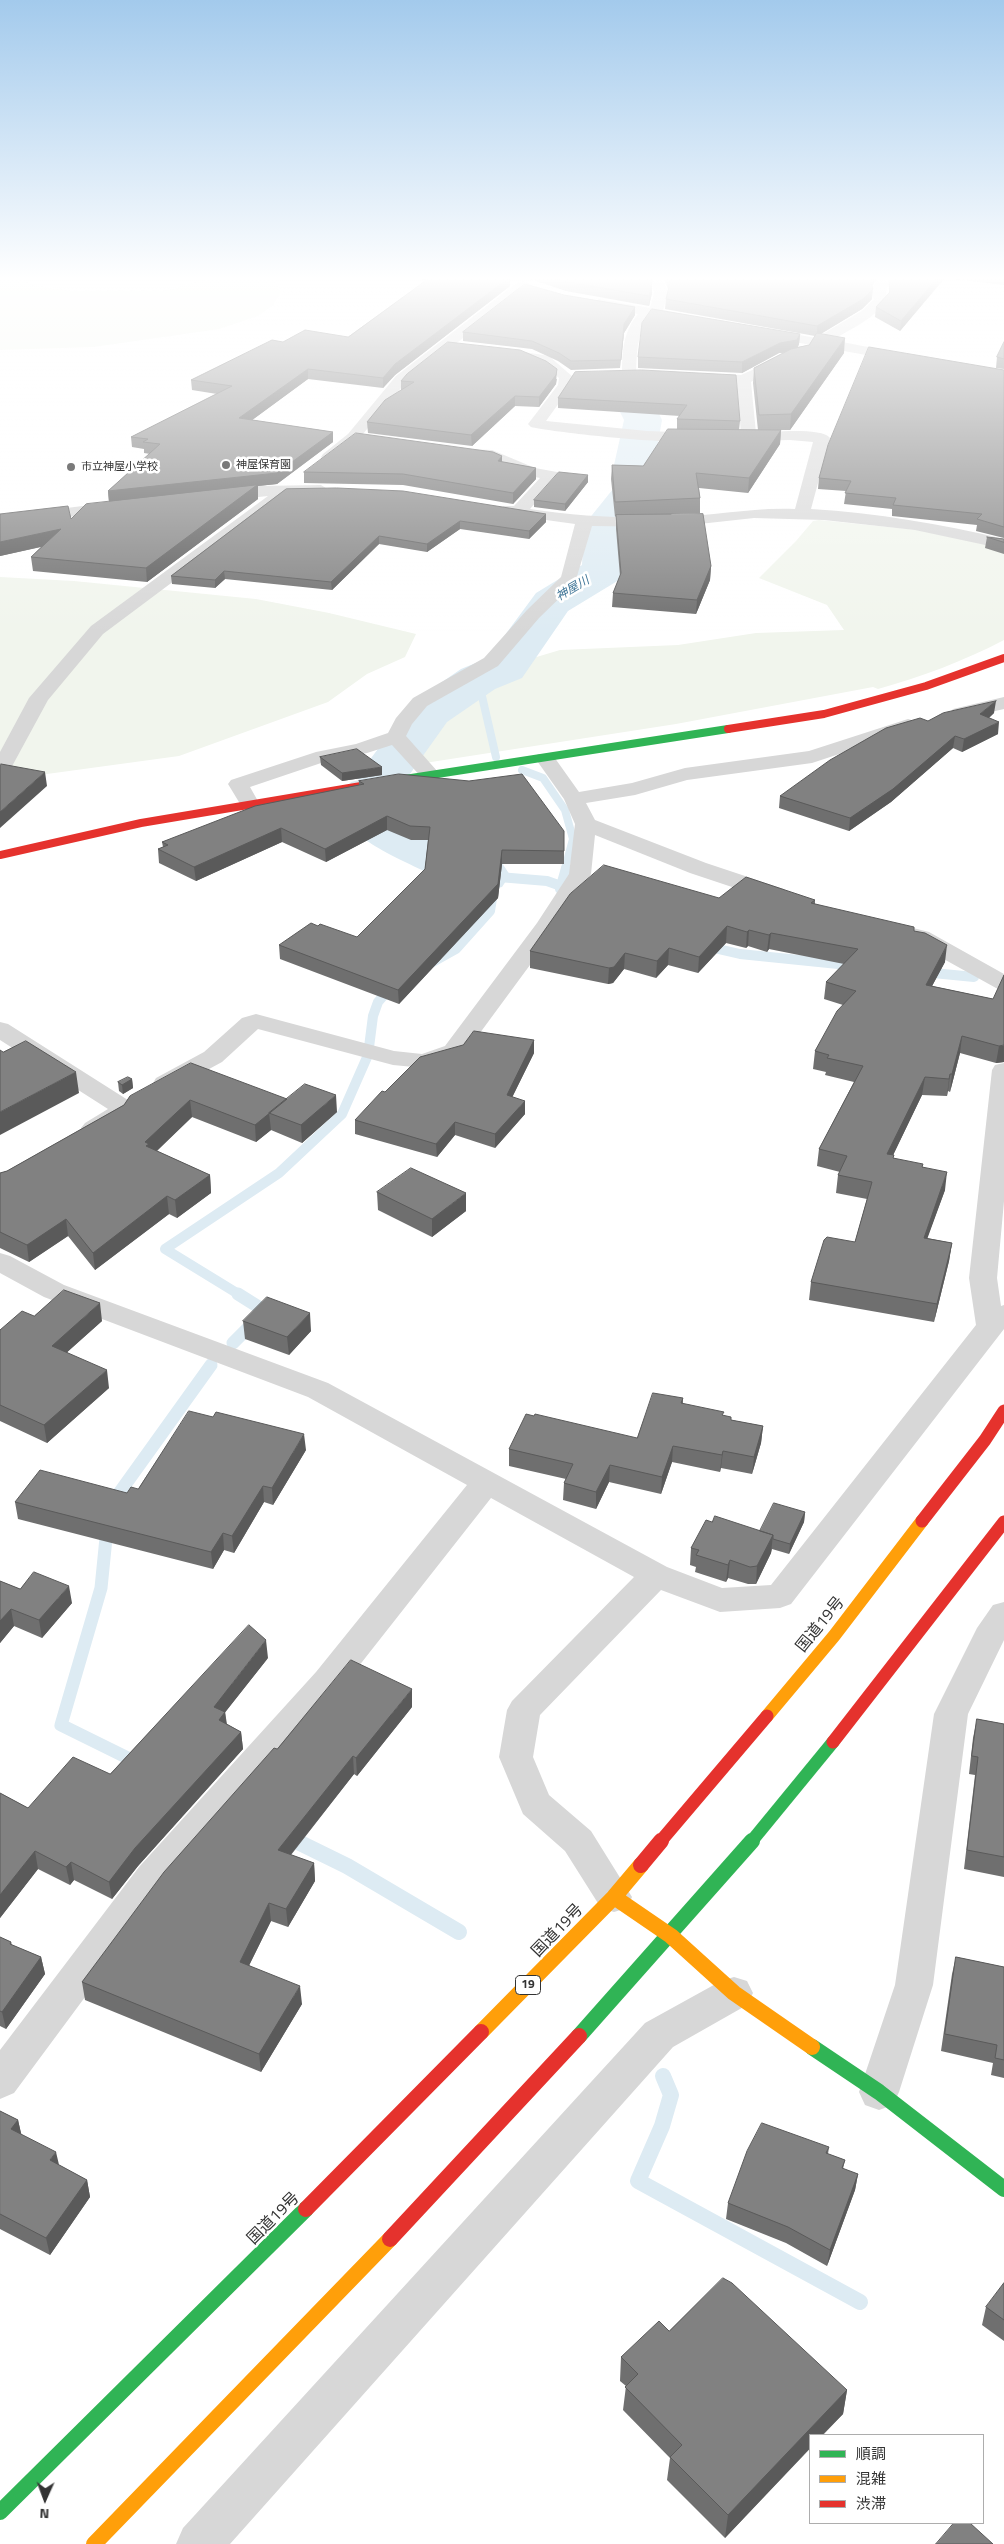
<!DOCTYPE html>
<html>
<head>
<meta charset="utf-8">
<style>
	body { margin:0 }
	#map { position:relative; width:1004px; height:2544px; overflow:hidden; background:#fff; font-family:"Titillium Web","Noto Sans JP",sans-serif }
	canvas { display:block }
	.legend { position:absolute; left:809px; top:2434px; width:175px; height:90px; box-sizing:border-box; background:#fff; border:1px solid #adadad; margin:0; padding:6px 9px; list-style:none; font-size:15px; color:#333 }
	.legend li { display:flex; align-items:center; gap:10px; height:25px }
	.legend b { width:25px; border:1px solid #adadad }
	.north { position:absolute; left:20px; top:2474px; width:50px; height:50px; -webkit-text-stroke:4px #fff; paint-order:stroke; rotate:182deg; font-size:14px; font-weight:700; line-height:20px; text-align:center; color:#333 }
	.north::after { content:''; display:block; margin:auto; width:18px; height:22px; background:#333; clip-path:polygon(50% 0,100% 100%,50% 72%,0 100%) }
</style>
</head>
<body>
<div id="map">
<canvas width="1004" height="2544"></canvas>
<ul class="legend">
<li><b style="height:6px;background:#30b455"></b>順調</li>
<li><b style="height:6px;background:#ff9f0a"></b>混雑</li>
<li><b style="height:6px;background:#e5322d"></b>渋滞</li>
</ul>
<div class="north">N</div>
</div>
<script>
const g = document.querySelector('canvas').getContext('2d');
g.lineJoin = 'round';
function paint(path, color) { g.fillStyle = color; g.fill(path, 'evenodd'); }
function stroke(path, color, width, dash) { g.strokeStyle = color; g.lineWidth = width; g.lineCap = dash ? 'butt' : 'round'; g.setLineDash(dash || []); g.stroke(path); }
function drawText(font, color, halo, rows, align = 'center') {
  g.font = font + ' "Titillium Web","Noto Sans JP",sans-serif'; g.lineWidth = 5; g.setLineDash([]); g.textBaseline = 'middle'; g.strokeStyle = halo; g.fillStyle = color; for (const [text, x, y, turn = 0] of rows) {
    g.save(); g.translate(x, y); g.rotate((+turn || 0) * Math.PI / 180); g.textAlign = isNaN(turn) ? turn : align; if (halo) g.strokeText(text, 0, 0); g.fillText(text, 0, 0); g.restore();
  }
}
paint(new Path2D(`
	M0 277H15L32 285 72 291 169 290 213 277H267L275 281 281 293 273 305 258 316 219 329 94 347 0 350Z
	M819 520 918 530 1004 547V640C964 661 921 677 878 689L873 687 676 724 399 767 385 755 412 725 424 705 493 670 560 650 678 645 756 633 844 630 827 605 759 578 796 541 813 521Z
	M0 577 74 581 256 599 329 613 416 634 405 657 367 674 328 702 179 756 25 777 0 775Z`), '#f1f5ed');
stroke(new Path2D(`
	M478 679 496 757
	M522 770 543 778 565 810 573 839 565 869`), '#ddebf3', 8);
stroke(new Path2D(`
	M487 876 547 881 561 886
	M560 889 566 868
	M705 946 740 954 858 966
	M431 963 456 949 490 911 493 892
	M923 972 974 977
	M240 1295 165 1249 279 1173 342 1114 368 1055 373 1016 378 1002 392 986`), '#ddebf3', 10);
stroke(new Path2D(`
	M233 1343 265 1311 238 1294
	M112 1503 211 1365
	M107 1528 101 1588 61 1725 138 1763
	M288 1837 299 1842`), '#ddebf3', 13);
stroke(new Path2D(`
	M296 1841 347 1866 459 1932
	M663 2076 671 2095 662 2126 638 2181 860 2302`), '#ddebf3', 16);
paint(new Path2D(`
	M628 369 641 372 657 393 654 404 662 420 654 465 653 490 626 526V571L619 580 568 611 522 678 495 689 447 722 400 788 392 790 404 818 415 827 502 863 510 875 502 887C496 888 489 891 483 891 465 892 374 850 361 836 351 824 348 807 343 793L351 782 359 780 357 777 413 702 461 669 488 658 536 593 582 565 584 525 613 489 614 465 624 420 616 404 619 393 610 380 615 372Z`), '#ddebf3');
paint(new Path2D(`
	M650 277H663L668 293 663 310 693 316 695 319 688 323 651 317C636 333 637 353 636 375L629 379 622 375C622 352 623 332 638 314L599 307 592 303 599 299 650 308 654 293Z
	M881 277H896C889 287 883 287 888 300 874 319 851 329 832 340L909 355 911 358 909 361 904 362 762 336 755 332 762 328 816 338 863 310 874 299C871 290 872 283 881 277Z
	M523 281 528 282 530 285 528 288 406 382 358 440 335 460H323L321 457 323 454 348 434 396 376 518 282Z
	M499 348 549 356 573 377 572 385 546 421 647 431 700 433 708 438C700 449 551 432 531 427L528 424 558 385 559 378 540 363 494 355 492 352 494 349Z
	M759 367 766 371 751 382 756 433C770 432 822 427 830 438L811 509C877 513 941 524 1004 539V549L915 530 824 520 754 518 672 527 592 526 575 583 539 618 498 666 427 706 412 724 406 736 438 772 441 776 438 780 431 782 424 780 392 745 367 753 327 761 250 787 259 803 256 807 249 809 242 807 228 784 231 780 316 752 356 744 388 733 396 718 413 698 484 658 527 610 561 577 575 524 503 514 501 510 503 506H514L540 478 525 475 489 459 460 455 458 452 460 449 492 450 535 468 557 472 559 475 557 478 530 509C577 516 625 519 672 517 714 516 753 507 795 509L813 442 790 440 738 441 735 438 741 434 737 384 698 381 691 377 698 373 741 375Z
	M321 485 329 490 327 493 281 495 283 498 281 501 103 634 48 700 10 770 7 774 0 776V752L29 698 91 626 268 496 221 501 215 499 213 496 215 493 258 486Z
	M116 502 122 504 124 507 122 510 0 526V516Z
	M1004 697V709L960 719 953 717 950 713 953 709Z
	M908 719 915 721 918 725 915 729 812 763 687 780 635 795 586 803 595 820 706 863 784 889 787 894 784 899 776 901 768 899 690 873 595 835 591 874 555 931 463 1056 424 1068 393 1065 258 1029 222 1062 174 1088 165 1090 156 1088 153 1083 156 1078 204 1052 242 1018 256 1014 394 1051 422 1054 445 1046 537 923 569 874 575 824 564 799 535 758 538 754H552L579 792 632 783 685 768 809 751Z
	M913 928 929 932 1004 974V990L996 988 913 942 905 940 902 935 905 930Z
	M0 1022 8 1024 131 1102 135 1107C124 1123 105 1138 85 1133L81 1128 85 1123 108 1109 0 1040Z
	M1004 1063V1201L997 1278 1001 1306 1004 1305V1329L791 1604 780 1608 720 1612 661 1590 540 1715 533 1757 549 1795 591 1831 632 1897 627 1908 614 1912 601 1908 565 1851 523 1814 499 1757 507 1710 512 1701 634 1577 491 1498 340 1690 165 1889 14 2093 0 2099V2050L139 1867 316 1672 467 1485 308 1397 44 1297 0 1273V1253L10 1256 64 1285 328 1383 667 1567 722 1588 771 1585 976 1325 969 1278 992 1070 995 1065Z
	M1004 1602V1640L968 1714 933 1985 899 2092 893 2105 879 2110 865 2105 859 2092 895 1985 934 1714 977 1628 993 1605Z
	M734 1977 747 1981 753 1993 747 2005 673 2047 230 2544H176L183 2528 645 2023 721 1981Z`), '#d7d7d7');
stroke(new Path2D(`
	M379 783 728 729`), '#30b455', 8);
stroke(new Path2D(`
	M751 1842 833 1742`), '#30b455', 13);
stroke(new Path2D(`
	M579 2036 752 1841
	M812 2047 879 2092 1004 2189
	M0 2512 306 2209`), '#30b455', 16);
stroke(new Path2D(`
	M767 1716 834 1636 922 1521`), '#ff9f0a', 13);
stroke(new Path2D(`
	M614 1897 671 1936 734 1993 812 2047
	M481 2032 614 1897 641 1865
	M94 2544 390 2239`), '#ff9f0a', 16);
stroke(new Path2D(`
	M728 729 824 714 926 686 1004 658
	M0 855 141 823 379 783`), '#e5322d', 8);
stroke(new Path2D(`
	M922 1521 985 1440 1004 1411
	M833 1742 1004 1522
	M660 1842 767 1716`), '#e5322d', 13);
stroke(new Path2D(`
	M641 1865 661 1841
	M306 2209 481 2032
	M390 2239 579 2036`), '#e5322d', 16);
paint(new Path2D(`
	M406 277H510V286L395 375 383 388 308 379 252 420 333 432V442L277 484 258 486V499L147 582 33 571 31 557 41 547 0 556V514L71 519 109 502 108 491 150 454 144 453V449L132 447 131 437 217 394 192 390 191 380 283 342 348 337 427 280Z
	M524 277H651L652 293 649 306 566 291Z
	M664 277H885L877 279 872 286V299L862 309 821 334 844 353 790 430H781L780 444 748 493 699 488 700 498V513L671 514 711 566 710 580 696 614 612 607 613 593 620 576 616 529V516L615 517 611 479 612 465 643 466 677 429V419L680 416 558 408V398L575 372 740 421 739 430H758L753 383 754 368 783 353H779L742 373 638 368V357L800 334 799 344 798 347 809 345 815 336 665 309 666 299 668 289Z
	M892 277H1004V285L945 278 900 331 875 317 876 307 889 293V281Z
	M564 295 635 307V315L624 333 620 368 571 370 558 361 532 349 463 341V332Z
	M1004 342V369L996 368 997 357Z
	M1004 370V538L976 531 977 525 892 516V509L844 504 846 491 818 489 819 478Z
	M557 379 556 384 539 407 515 406 472 446 368 433 367 422 401 390V381Z
	M502 462 536 468V479L513 504 403 485 304 483V472Z
	M588 475V482L565 511 534 507V500Z
	M286 489 546 514V522L529 539 460 529 427 552 379 544 332 590 225 579 215 588 172 584 171 576Z
	M987 537 1004 539V554L985 548Z
	M994 713 989 718 998 734 962 752 953 748 891 802 849 831 779 808 780 796 928 721Z
	M320 757 382 775 342 781 321 765Z
	M359 781 564 831V864H502L498 898 399 1004 280 959 279 945 357 937 425 869 428 840H411L387 830 326 862 282 842 196 881 159 863 158 849 163 847 162 842 359 785Z
	M719 898 815 900V904L914 931 945 962 932 986 993 999 1004 1062 996 1063 960 1053 950 1092 948 1091 947 1096 922 1095 893 1155H894L893 1158 923 1167 945 1190 927 1238 952 1243 949 1261 934 1322 809 1300 811 1282 855 1242 867 1199 836 1193 838 1175 840 1172 817 1166 819 1149 854 1082 825 1075 826 1072 813 1069 815 1051 843 1005 824 999 826 982 844 964 769 949 767 952 748 946 746 948 726 943 698 973 668 965 656 978 624 969 613 983 608 984 530 968V951Z
	M534 1040V1053L512 1097 525 1114 495 1148 455 1135 437 1157 355 1134V1120Z
	M132 1079 133 1088 123 1094 119 1091 118 1082Z
	M130 1096 287 1099 337 1112 302 1143 271 1130 256 1142 192 1117 157 1151 210 1175 211 1193 177 1218 169 1214 95 1270 68 1236 29 1262 0 1248V1173L7 1171 124 1105Z
	M377 1192 466 1211 432 1237 378 1210Z
	M34 1316 102 1321 67 1352 109 1388 47 1443 0 1421V1330Z
	M243 1321 311 1331 289 1355 245 1339Z
	M683 1398V1404L723 1416 731 1420 763 1426 761 1443 752 1474 721 1468 720 1472 672 1462 661 1494 609 1482 596 1509 563 1500 564 1483 566 1479 509 1466V1449L637 1438Z
	M306 1450 273 1505 264 1502 234 1553 224 1550 213 1569 18 1519 15 1502 127 1493 138 1489Z
	M805 1512 804 1522 789 1554 772 1549 771 1553 756 1584H748L728 1578 726 1582 695 1572 696 1567 690 1565 691 1548 712 1522 760 1531Z
	M0 1581 20 1589 72 1603 42 1638 14 1626 0 1643Z
	M268 1658 225 1712 227 1724 241 1732 243 1749 138 1866 112 1899 74 1880 70 1885 38 1869 0 1918V1793L28 1808 110 1774Z
	M412 1707 357 1776 354 1774 291 1855 314 1863 315 1881 288 1927 271 1921 249 1965 302 2004 261 2072 85 2000 82 1982 277 1749Z
	M977 1719 1004 1724V1877L964 1869 975 1775 969 1774 973 1738Z
	M0 1937 11 1942 12 1945 41 1957 45 1974 6 2029 0 2026Z
	M956 1957 1004 1967V2078L991 2075 993 2063 941 2051 952 1974Z
	M0 2111 18 2120 21 2134 59 2165 87 2180 90 2197 50 2255 0 2229Z
	M829 2147 828 2154 845 2160 843 2169 858 2174 855 2190 827 2266 786 2243 726 2219 728 2203Z
	M1004 2283V2341L982 2325 986 2307Z
	M669 2331 847 2390 843 2414 725 2538 667 2480 670 2458 623 2410 626 2386 620 2381 621 2357Z`), '#6f6f6f');
paint(new Path2D(`
	M510 277V286L395 375 383 388V378L395 364Z
	M872 277H885L877 279 869 290 870 281Z
	M938 277H945L900 331 901 321Z
	M652 283V293L649 306V296Z
	M873 289 872 299 862 309 817 336V326Z
	M635 307V315L624 333 620 368 624 324Z
	M800 334 799 344 796 350 779 353 742 373V362L780 343Z
	M845 338 844 353 790 430 791 414Z
	M308 369V379L240 429 239 418Z
	M557 369 556 384 539 407V397Z
	M515 396V406L472 446 471 435Z
	M781 430 780 444 748 493 749 478Z
	M333 432V442L277 484 258 486V499L147 582 146 568 109 502 108 491Z
	M502 456V467L498 461Z
	M536 468V479L513 504V493Z
	M588 475V482L565 511V504Z
	M546 514V522L529 539V531Z
	M460 521V529L427 552V544Z
	M61 529 62 542 0 556V542Z
	M379 536V544L332 590 331 582Z
	M711 566 710 580 696 614 697 600Z
	M224 571 225 579 215 588V580Z
	M996 701 994 713 978 727 980 714Z
	M999 722 998 734 962 752 964 739Z
	M955 736 953 748 891 802 849 831 850 818Z
	M382 767V775L342 781V773Z
	M45 772 47 786 0 828V812Z
	M387 816V830L326 862 325 849Z
	M281 828 282 842 196 881 194 867Z
	M502 850V864L498 898 399 1004 398 990Z
	M727 926 726 943 698 973 699 957Z
	M749 930 748 946 746 948 747 932Z
	M771 933 769 949 767 952 769 935Z
	M947 945 945 962 924 1001 926 985Z
	M669 948 668 965 656 978 657 961Z
	M625 953 624 969 613 983 608 984 609 968Z
	M962 1036 960 1053 950 1092 952 1074Z
	M534 1040V1053L507 1108V1095Z
	M1004 1045V1062L996 1063 999 1046Z
	M76 1072 79 1093 0 1135V1112Z
	M950 1074 948 1091 947 1096 949 1079Z
	M925 1077 922 1095 885 1172 887 1154Z
	M132 1079 133 1088 123 1094 122 1085Z
	M336 1095 337 1112 302 1143 301 1125Z
	M287 1099 269 1113 271 1130 256 1142 255 1125Z
	M190 1100 192 1117 150 1157 145 1142Z
	M525 1101V1114L495 1148V1134Z
	M455 1122V1135L437 1157 436 1144Z
	M947 1172 945 1190 921 1256 924 1238Z
	M210 1175 211 1193 177 1218 175 1200Z
	M466 1193V1211L432 1237V1219Z
	M167 1196 169 1214 95 1270 93 1253Z
	M66 1219 68 1236 29 1262 27 1245Z
	M952 1243 949 1261 934 1322 937 1304Z
	M100 1303 102 1321 54 1364 52 1346Z
	M310 1313 311 1331 289 1355 287 1337Z
	M107 1370 109 1388 47 1443 44 1425Z
	M763 1426 761 1443 752 1474 754 1457Z
	M304 1434 306 1450 273 1505 272 1488Z
	M673 1446 672 1462 661 1494 662 1477Z
	M723 1451 721 1468 720 1472 722 1455Z
	M610 1465 609 1482 596 1509V1492Z
	M263 1486 264 1502 234 1553 232 1536Z
	M805 1512 804 1522 789 1554 790 1544Z
	M223 1533 224 1550 213 1569 211 1552Z
	M773 1535 771 1553 756 1584 757 1566Z
	M730 1560 728 1578 726 1582 728 1565Z
	M69 1586 72 1603 42 1638 39 1620Z
	M11 1609 14 1626 0 1643V1621Z
	M266 1640 268 1658 216 1724 214 1707Z
	M412 1689V1707L357 1776 356 1758Z
	M225 1712 227 1730 219 1720Z
	M241 1732 243 1749 138 1866 112 1899 109 1882 135 1848Z
	M353 1756 354 1774 280 1868 278 1850Z
	M35 1851 38 1869 0 1918V1895Z
	M71 1862 74 1880 70 1885 66 1867Z
	M314 1863 315 1881 288 1927 286 1909Z
	M269 1903 271 1921 242 1980 240 1962Z
	M41 1957 45 1974 6 2029 2 2012Z
	M300 1986 302 2004 261 2072 259 2054Z
	M18 2120 22 2137 11 2129Z
	M56 2152 60 2169 50 2160Z
	M858 2174 855 2190 827 2266 830 2250Z
	M87 2180 90 2197 50 2255 46 2238Z
	M847 2390 843 2414 822 2435H810V2448L725 2538 728 2515Z`), '#5a5a5a');
const building = new Path2D(`
	M431 277H510L395 364 383 378 308 369 239 418 333 432 277 473 108 491 160 444 143 442 148 439 131 437 232 386 191 380 272 340 283 342 305 330 348 337Z
	M553 277H651L652 283 649 296 567 282Z
	M668 277H872L870 281 873 289 863 299 817 326 666 299 670 283Z
	M892 277H938L901 321 876 307 890 292 889 281Z
	M525 284 564 295 635 307 624 324 621 360 571 361 559 353 532 341 463 332Z
	M652 309 800 334 797 340 780 343 742 362 638 357 642 323Z
	M817 333 845 338 791 414 759 415 754 368 791 349 809 345Z
	M448 342 520 350 546 361 557 369 556 375 539 397 515 396 471 435 367 422 385 400 414 382 401 381 407 374Z
	M1004 342V359L997 357Z
	M869 347 1004 370V527L977 519 982 514 893 505 896 498 845 493 851 481 819 478 828 445Z
	M642 370 736 375 740 421 677 419 687 405 558 398 575 372Z
	M668 429 781 430 749 478 696 473 700 498 615 502 612 465 643 466Z
	M356 433 493 452 502 456 498 461 536 468 513 493 403 474 304 472Z
	M559 472 588 475 565 504 534 500Z
	M257 485 146 568 31 557 61 529 0 542V514L68 506 71 519 86 504Z
	M337 488 403 491 546 514 529 531 460 521 427 544 379 536 331 582 224 571 215 580 171 576 286 489Z
	M703 514 711 566 697 600 613 593 621 573 616 515Z
	M987 537 1004 539V542Z
	M996 701 980 714 999 722 964 739 955 736 893 789 850 818 780 796 830 760 886 728 920 718 928 721 943 713Z
	M357 749 382 767 342 773 320 757Z
	M1 764 45 772 0 812V765Z
	M399 774 469 781 522 774 564 831V851L502 850 498 884 398 990 279 945 311 923 318 926 320 924 357 937 425 869 430 827 410 826 387 816 325 849 281 828 194 867 158 849 168 845 162 842 255 806 364 784 359 781Z
	M604 865 719 898 746 877 815 900 811 903 914 927V931L925 933 947 945 926 985 993 999 1004 975V1045L999 1046 962 1036 952 1074H950L949 1079 925 1077 887 1154 894 1155 893 1158 923 1164 922 1167 947 1172 924 1238 952 1243 937 1304 811 1282 824 1240 827 1237 855 1242 872 1182 838 1175 847 1156 819 1149 863 1066 827 1058 829 1055 815 1051 837 1011 856 991 826 982 858 949 771 933 769 935 749 930 747 932 727 926 699 957 669 948 657 961 625 953 614 967 609 968 530 951 570 894Z
	M474 1031 534 1040 507 1095 525 1101 495 1134 455 1122 436 1144 355 1120 382 1091 385 1092 420 1057 463 1045Z
	M26 1041 76 1072 0 1112V1050L3 1052Z
	M191 1063 287 1099 255 1125 190 1100 145 1142 149 1144 146 1146 210 1175 175 1200 167 1196 93 1253 66 1219 27 1245 0 1232V1173L7 1171 124 1105 130 1096Z
	M128 1077 132 1079 122 1085 118 1082Z
	M305 1084 336 1095 301 1125 269 1113Z
	M411 1168 466 1193 432 1219 377 1192Z
	M64 1290 100 1303 52 1346 107 1370 44 1425 0 1405V1330L22 1311 34 1316Z
	M267 1297 310 1313 287 1337 243 1321Z
	M653 1393 683 1398 681 1403 724 1412 722 1415 731 1417V1420L763 1426 754 1457 723 1451 722 1455 673 1446 662 1477 610 1465 596 1492 564 1483 573 1464 509 1449 526 1414 534 1416 535 1414 637 1438Z
	M189 1411 213 1417 216 1412 304 1434 272 1488 263 1486 232 1536 223 1533 211 1552 15 1502 40 1470 127 1493 131 1487 138 1489Z
	M774 1503 805 1512 790 1544 773 1539V1535L760 1531Z
	M715 1516 773 1535 757 1566 750 1567 730 1560 728 1565 696 1555 699 1550 691 1548 706 1520 712 1522Z
	M34 1572 69 1586 39 1620 11 1609 0 1621V1581L20 1589Z
	M249 1625 266 1640 214 1707 225 1712 219 1720 241 1732 135 1848 109 1882 71 1862 66 1867 35 1851 0 1895V1793L28 1808 73 1757 110 1774Z
	M351 1660 412 1689 356 1758 353 1756 278 1850 314 1863 286 1909 269 1903 240 1962 300 1986 259 2054 82 1982 164 1872 274 1748 277 1749Z
	M977 1719 1004 1724V1857L967 1850 978 1757 972 1756Z
	M0 1937 11 1942 10 1944 41 1957 2 2012 0 2011Z
	M956 1957 1004 1967V2060L995 2058 997 2045 945 2034Z
	M0 2111 18 2120 11 2129 56 2152 50 2160 87 2180 46 2238 0 2214Z
	M762 2123 829 2147 826 2153 845 2160 842 2168 858 2174 830 2250 788 2227 728 2203 747 2151Z
	M723 2278 732 2283 847 2390 728 2515 670 2457 682 2445 625 2387 638 2374 621 2357 659 2321 669 2331Z
	M1004 2283V2320L986 2307Z
	M954 2523H970L993 2544H936Z`);
paint(building, '#818181');
stroke(building, '#5a5a5a', 1);
const sky = g.createLinearGradient(0, 0, 0, 633);
sky.addColorStop(0, '#a3caec');
sky.addColorStop(0.44, '#fff');
sky.addColorStop(1, '#ffffff00');
g.fillStyle = sky;
g.fillRect(0, 0, 1004, 633);
for (const [x, y, r, color] of [
	[226,465,5,"#7a7a7a"],
	[71,467,5,"#7a7a7a"]
]) { const dot = new Path2D(); dot.arc(x, y, r, 0, 2 * Math.PI); g.fillStyle = color; g.fill(dot); stroke(dot, '#fff', 2); }
drawText('11px', '#333', '#fff', [
	["神屋保育園",236,465],
	["市立神屋小学校",81,467]
], 'left');
drawText('italic 12px', '#3f7597', '#fff', [
	["神屋川",573,589,-31]
]);
for (const [x, y, w] of [
	[528,1985,25]
]) { const box = new Path2D(); box.roundRect(x - w / 2, y - 9.5, w, 19, 4); g.fillStyle = '#fff'; g.fill(box); stroke(box, '#333', 1); }
drawText('bold 12px', '#333', null, [
	["19",528,1985]
]);
drawText('16px', '#333', '#fff', [
	["国道19号",821,1625,-51],
	["国道19号",558,1931,-46],
	["国道19号",274,2219,-45]
]);
</script>
</body>
</html>
